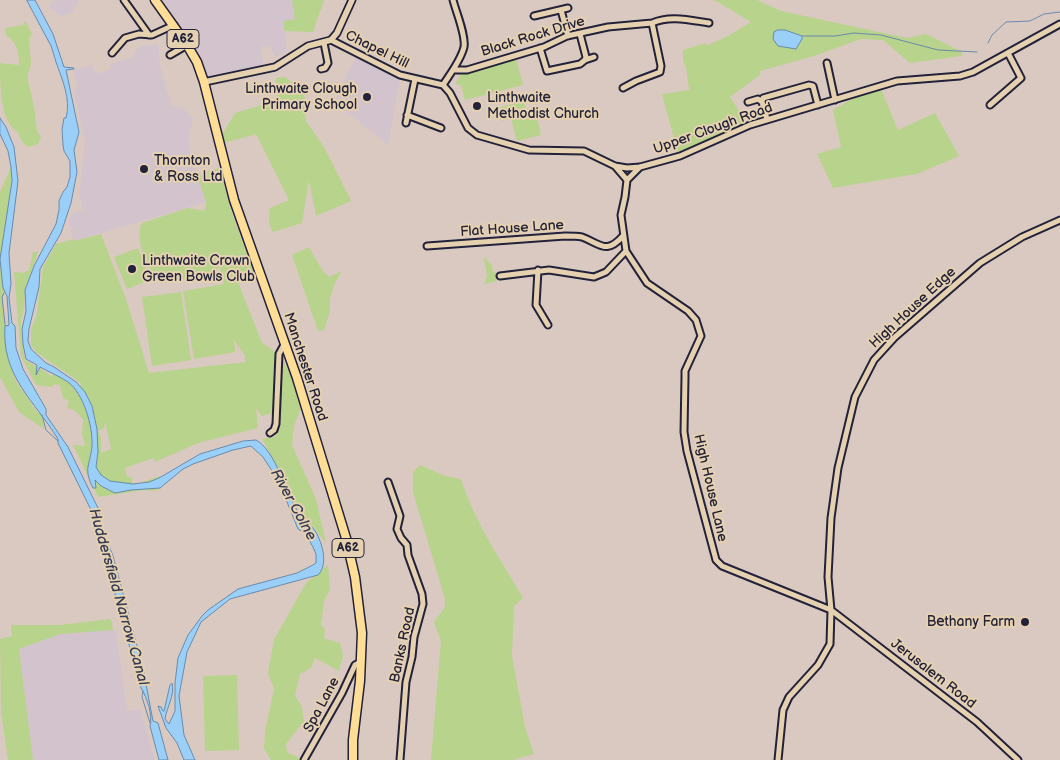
<!DOCTYPE html>
<html>
<head>
<meta charset="utf-8">
<style>
	body { margin:0 }
	canvas { display:block; background:#dac9c1 }
</style>
</head>
<body>
<canvas width="1060" height="760"></canvas>
<script>
const g = document.querySelector('canvas').getContext('2d');
g.lineJoin = 'round';
function paint(path, color) { g.fillStyle = color; g.fill(path, 'evenodd'); }
function stroke(path, color, width, dash) { g.strokeStyle = color; g.lineWidth = width; g.lineCap = dash ? 'butt' : 'round'; g.setLineDash(dash || []); g.stroke(path); }
function drawText(font, color, halo, rows, align = 'center') {
  g.font = font + ' "Balsamiq Sans",sans-serif'; g.lineWidth = 4; g.setLineDash([]); g.textBaseline = 'middle'; g.strokeStyle = halo; g.fillStyle = color; for (const [text, x, y, turn = 0] of rows) {
    g.save(); g.translate(x, y); g.rotate((+turn || 0) * Math.PI / 180); g.textAlign = isNaN(turn) ? turn : align; if (halo) g.strokeText(text, 0, 0); g.fillText(text, 0, 0); g.restore();
  }
}
paint(new Path2D(`
	M53 0H79L72 13 62 16 49 8Z
	M161 0H292L295 19 284 21 287 52 275 57 270 46H262L263 65 233 73 207 76 189 38Z
	M158 44 160 65 171 106 183 108 193 119 189 137V147L206 202 74 241 68 221 72 214 83 210 79 193 85 142 74 92 78 87 73 70 92 65 95 74 111 69 110 64 133 57 136 50 142 46Z
	M356 56 400 79 388 145 335 102Z
	M113 630 116 632 127 711 140 709 155 760H33L19 649 60 634Z`), '#d2c3cd');
paint(new Path2D(`
	M292 0H324L313 32 284 31V21L295 19Z
	M711 0H757L781 11 907 38 926 34 962 52V56L910 63 883 40 861 39 814 56 760 71V75L730 97 746 122 678 153 662 94 689 90 686 67 683 61V50L706 43V46L728 36 751 22 716 1Z
	M25 20 32 34 29 38 31 64 28 74V80L34 107 37 131 41 137 38 144 28 147 23 143 17 131C0 123 0 83 0 63L19 65C19 51 18 44 6 35L5 28 24 25Z
	M516 59 523 85 465 100 461 85 455 84 461 74Z
	M285 77 304 92 306 121 324 147 351 201 316 216 309 180 302 223 273 232 269 224 270 208 289 200 256 134 224 143 222 135 235 113 275 101 277 95 276 78Z
	M881 89 898 130 935 113 959 156 917 174 833 188 817 154 841 147 833 110 852 99Z
	M524 101 527 114 501 121 497 108Z
	M536 113 541 135 517 141 511 119Z
	M11 167C12 209 0 251 4 293L2 297 8 358 11 368 16 381 37 412 42 415 44 429 19 412 0 377V192Z
	M219 168 233 216 255 275 238 282 262 343C290 358 292 380 301 408L294 426 292 445 316 499 326 543 297 507 287 484 262 439 275 437 280 419 273 413 262 416 256 408 258 428 198 443 155 462 153 458 125 468 127 476 132 478V483H140L160 476 161 489 153 491 144 490 98 497 73 445 85 446 82 434 83 419 74 410 67 408 69 401 63 398 60 385 55 384 51 387 36 385 21 356 14 272 23 273 29 270 33 252H38L25 289 24 307 21 321V334L25 360 52 376 54 373 77 388 82 384 36 352 31 345V328L36 318 43 267 56 244 73 239 74 241 101 234 126 299 149 373 245 362V356L234 340 235 352 194 359 183 291 224 284 220 273 221 257 219 267 211 275 162 283C149 273 133 239 142 223L188 208 205 211 206 202 198 177 202 173ZM105 421 111 449 101 453V438L98 430 104 429Z
	M309 247 322 270 329 277 342 271 334 285 330 299V311L324 330 318 331 292 255Z
	M138 248 150 280 127 289 114 257Z
	M484 257 492 265 493 272 496 273 497 281 484 284 487 276Z
	M181 292 191 360 152 366 142 297Z
	M420 465 445 476 461 479C474 521 501 560 523 598L514 606 512 656 525 727 534 754 513 760H431L441 641 434 622 445 607V599L413 492V472Z
	M328 565 330 589 324 601 321 625 325 629 324 638 340 643 343 656 339 671 315 658 311 668 300 674 295 696 302 707 304 721 286 744 287 753 294 755 301 760H271L264 749 265 732 274 689 268 673 274 640 306 583Z
	M111 619 113 630 60 634 19 649 33 760H8L1 712 0 639 12 636 11 625H59Z
	M237 675 239 750 205 751 203 676Z`), '#b8d38b');
const water = new Path2D(`
	M27 0H35L53 34 64 67 74 68V69L66 70 79 132 74 150 77 172 71 203 61 233 40 269 39 287 29 329 28 341 31 349 46 363 54 367 76 382 85 392 92 406 97 429 98 452 96 467 101 475 110 481 133 484 149 482 159 478 200 454 243 441 256 440C275 450 286 492 297 510 302 518 313 526 317 534 323 546 328 565 318 575L230 599 201 622 187 652 179 696 184 735 195 760H184L177 743 166 728 158 706 161 707 163 711H164L170 685 172 683C175 696 167 706 165 719L169 724 175 711V683L178 658 188 635 202 616 208 610 238 589 297 573 313 565 316 563V554L313 547 305 533 298 529 278 480 263 457 251 446 233 450 193 464 183 469 160 488 131 490 115 493 101 486 95 480 96 488H93C83 468 90 466 92 446 93 427 84 394 68 382 59 376 49 372 40 367L36 375 37 365 26 359 23 344 22 329 26 311 25 290 34 266 56 224 59 210V201L63 192 67 187 70 177V161L64 151 63 145 62 129 64 118H66C71 99 62 79 56 62 54 56 53 51 51 46Z
	M778 30H785L802 36V39L796 49 778 46 773 39 774 32Z
	M0 118 6 127 14 147 18 181 9 253 11 284 9 298 12 323 15 326 16 348 23 369 46 409V415L68 447 99 510 102 528 113 556 143 668 153 721 158 723 168 760H159L150 726C153 716 147 697 141 688L100 540C102 533 95 522 93 514L58 443V439C34 400 1 376 5 325L8 326 9 324 7 296 3 288 0 259 12 181 11 167 8 151 0 134Z`);
paint(water, '#9acff8');
stroke(water, '#6a8aac', 1);
stroke(new Path2D(`
	M802 36H835L854 33 881 35 938 50 977 52
	M988 43 992 35 1006 22 1030 21 1044 14 1060 12
	M4 293 2 297 5 324
	M42 415 46 430 58 441
	M143 691 142 697 150 723`), '#6a8aac', 1);
const minor = new Path2D(`
	M124 0 149 35
	M561 10 568 36
	M534 16 568 8
	M331 40 400 75 443 85
	M540 48 547 71 580 64 585 60 586 57 580 34
	M112 53 125 38 139 34 152 35 174 25
	M170 55 187 45
	M585 60 594 57
	M827 63 835 100
	M321 69 325 68 328 63 324 43
	M453 70H467L544 47 567 36 608 27 652 23C670 15 689 20 709 23
	M443 85 450 93 468 128 477 135 529 150 584 151 615 166 627 168 640 167 680 156 750 125 897 81 960 76 973 72 1060 24
	M443 85C450 74 461 60 464 47 466 35 456 12 453 0
	M623 88 636 81 660 72 661 66 652 23
	M748 102 758 99 762 102
	M990 105 1021 78 1008 53
	M407 115 441 128
	M767 119 762 102 763 98 809 85 813 86 818 105
	M406 123 415 79
	M615 166 627 180 640 167
	M627 180 625 197 621 215 626 251 647 283 688 311 696 320 701 336 685 371V377L684 432 687 451 716 560 722 566 831 610 977 722 1018 760
	M427 246 565 236C571 236 577 236 582 237 601 244 606 255 623 236
	M538 270 536 305 548 325
	M500 276 549 270 594 277 606 272 626 251
	M270 433 274 430 276 424 279 354 285 343
	M388 482 400 516 397 529 401 538 407 545 408 555 422 594 423 604 414 637 412 657 406 682 400 760
	M304 760 342 693 355 665 361 662
	M778 760 783 710 789 697 818 665 830 644 831 610 828 577 831 518 838 468 855 397 874 360 895 337 980 263 1022 237 1060 220`);
const tertiary = new Path2D(`
	M204 82 275 67 308 46 331 40 337 33 352 0`);
const primary = new Path2D(`
	M155 0 187 45 197 62 204 82 234 200 297 378 346 538 355 577 362 633 360 681 353 740V760`);
stroke(minor, '#22223b', 9);
stroke(tertiary, '#22223b', 9);
stroke(primary, '#22223b', 11);
stroke(minor, '#e5d1b0', 5);
stroke(tertiary, '#e5d1b0', 5.5);
stroke(primary, '#fedd96', 8);
for (const [x, y, r, color] of [
	[367,97,5,"#22223b"],
	[477,106,5,"#22223b"],
	[144,169,5,"#22223b"],
	[132,269,5,"#22223b"],
	[1025,622,5,"#22223b"]
]) { const dot = new Path2D(); dot.arc(x, y, r, 0, 2 * Math.PI); g.fillStyle = color; g.fill(dot); stroke(dot, '#e5d1b0', 2); }
for (const [x, y, w] of [
	[183,39,32],
	[348,548,32]
]) { const box = new Path2D(); box.roundRect(x - w / 2, y - 9.5, w, 19, 4); g.fillStyle = '#e5d1b0'; g.fill(box); stroke(box, '#22223b', 1); }
drawText('bold 12px', '#22223b', null, [
	["A62",183,39],
	["A62",348,548]
]);
drawText('14px', '#22223b', '#e5d1b0', [
	["Black Rock Drive",533,37,-17],
	["Chapel Hill",377,50,26],
	["Upper Clough Road",713,129,-20],
	["Flat House Lane",512,229,-4],
	["High House Edge",913,308,-43],
	["Manchester Road",305,367,72],
	["High House Lane",710,488,77],
	["Banks Road",403,645,-78],
	["Jerusalem Road",933,674,38],
	["Spa Lane",322,705,-62]
]);
drawText('14px', '#22223b', '#e5d1b0', [
	["Linthwaite Clough",357,89,"right"],
	["Primary School",357,105,"right"],
	["Linthwaite",487,98],
	["Methodist Church",487,114],
	["Thornton",154,161],
	["& Ross Ltd",154,177],
	["Linthwaite Crown",142,261],
	["Green Bowls Club",142,277],
	["Bethany Farm",1015,622,"right"]
], 'left');
drawText('italic 15px', '#343c57', '#e5d1b0', [
	["River Colne",293,505,61],
	["Huddersfield Narrow Canal",118,597,74]
]);
</script>
</body>
</html>
